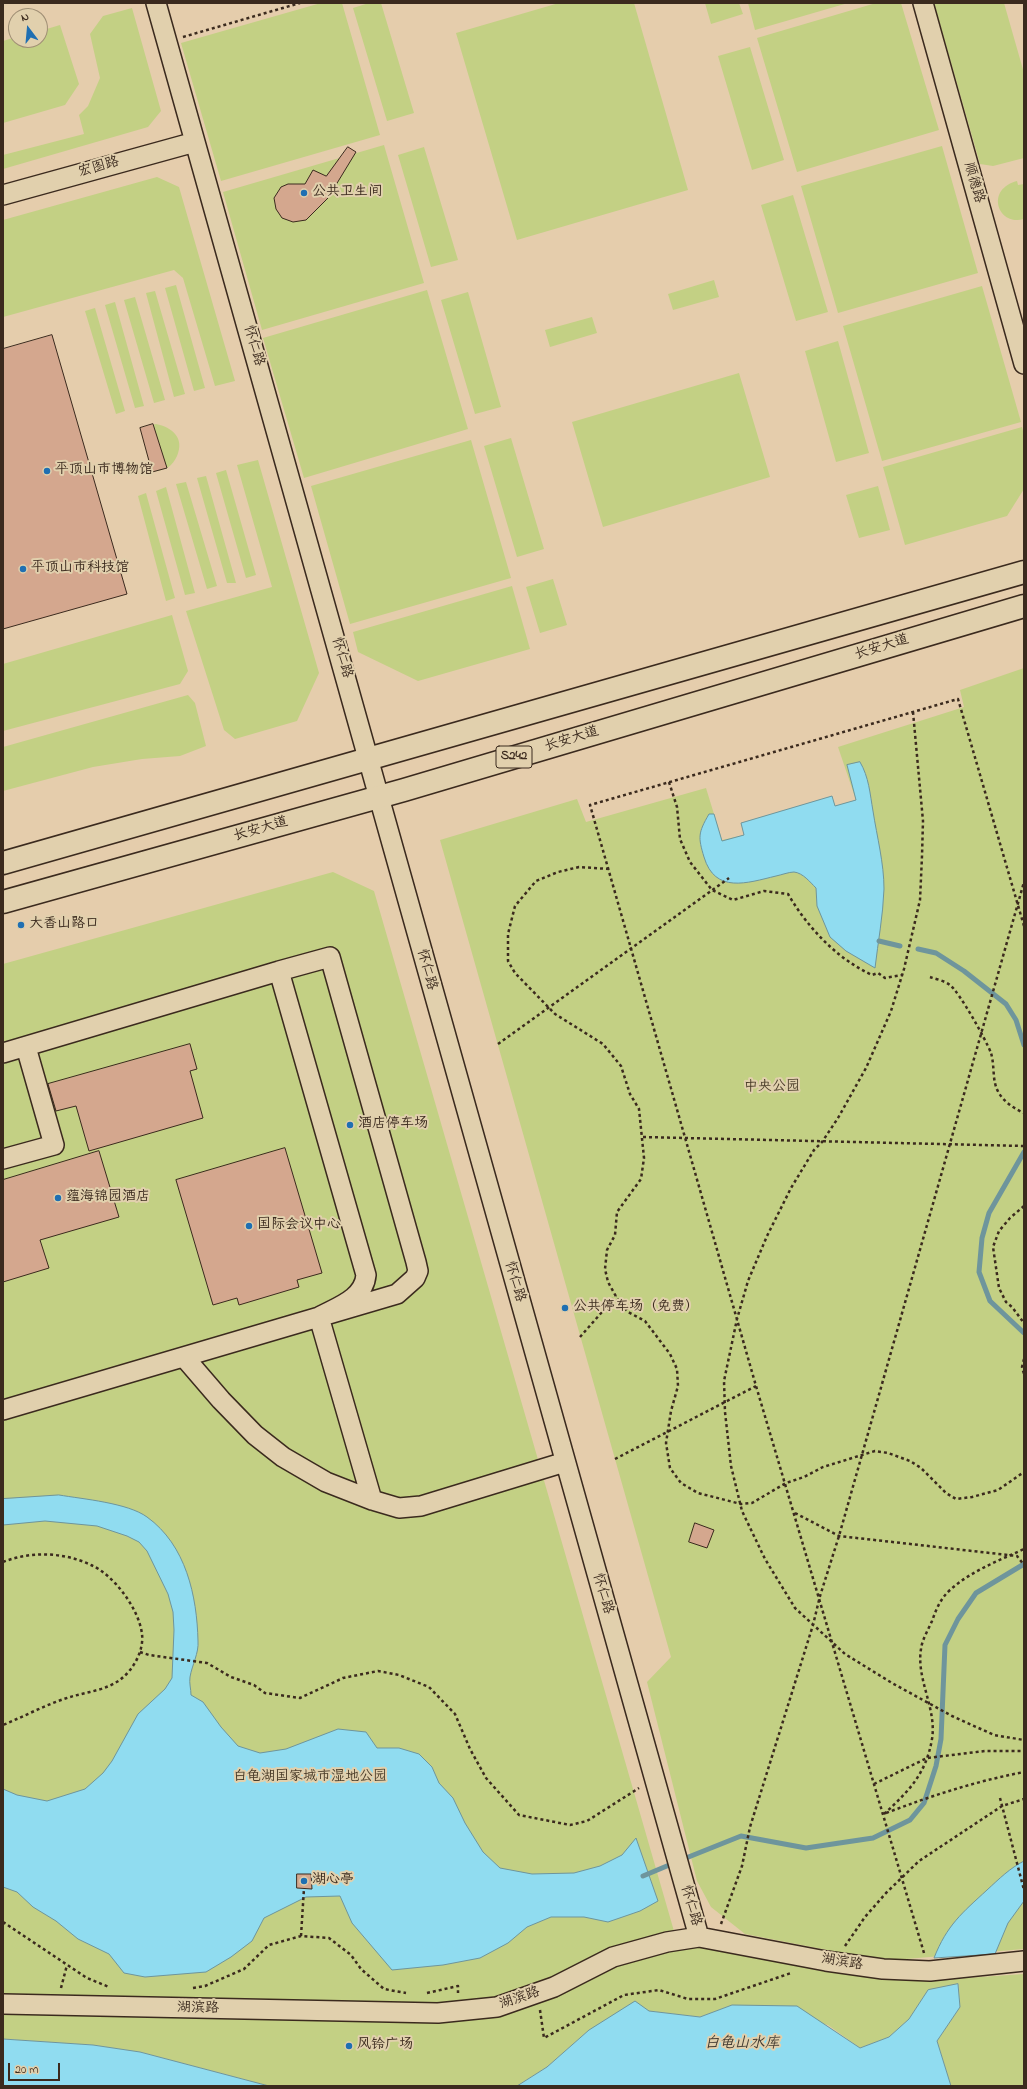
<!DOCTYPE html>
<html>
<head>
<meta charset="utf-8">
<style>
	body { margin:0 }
	#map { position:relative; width:1027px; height:2089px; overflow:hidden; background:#e5cdac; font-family:"Indie Flower",sans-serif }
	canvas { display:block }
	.frame { position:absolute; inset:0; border:4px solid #3b2a1e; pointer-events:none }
	.north { position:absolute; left:8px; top:8px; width:40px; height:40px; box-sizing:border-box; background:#e1d0ad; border:1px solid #9f8e74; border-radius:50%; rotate:344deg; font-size:11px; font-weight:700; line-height:16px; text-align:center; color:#3b2a1e }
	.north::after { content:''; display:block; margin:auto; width:14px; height:18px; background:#1f6fb2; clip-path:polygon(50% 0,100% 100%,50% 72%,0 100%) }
	.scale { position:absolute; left:8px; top:2063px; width:52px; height:18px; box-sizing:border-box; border:2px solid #3b2a1e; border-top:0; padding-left:5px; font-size:12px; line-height:14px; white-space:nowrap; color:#3b2a1e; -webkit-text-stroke:3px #e1d0ad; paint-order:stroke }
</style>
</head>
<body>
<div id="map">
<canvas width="1027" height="2089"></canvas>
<div class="frame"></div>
<div class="north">N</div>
<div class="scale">20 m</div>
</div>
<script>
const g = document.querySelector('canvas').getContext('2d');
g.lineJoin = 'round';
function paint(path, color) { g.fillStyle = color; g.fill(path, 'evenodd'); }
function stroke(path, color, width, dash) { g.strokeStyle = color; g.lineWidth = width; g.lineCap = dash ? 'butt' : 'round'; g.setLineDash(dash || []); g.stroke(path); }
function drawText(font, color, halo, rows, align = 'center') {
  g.font = font + ' "Indie Flower","LXGW WenKai TC",sans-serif'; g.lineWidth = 4; g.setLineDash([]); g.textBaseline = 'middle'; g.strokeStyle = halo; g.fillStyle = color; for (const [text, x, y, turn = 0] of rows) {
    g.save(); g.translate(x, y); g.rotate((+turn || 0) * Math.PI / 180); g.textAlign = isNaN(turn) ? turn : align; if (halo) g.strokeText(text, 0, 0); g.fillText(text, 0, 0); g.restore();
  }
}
paint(new Path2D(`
	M321 3H342L380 135 221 181 181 43Z
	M369 3H381L414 113 387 121 353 8Z
	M559 3H634L688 190 517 240 456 33Z
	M705 3H739L743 14 711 24Z
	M748 3H848L755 30Z
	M876 3H901L939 130 797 172 757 38Z
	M934 3H1004L1024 73V158L993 166 980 164Z
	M132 8 161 111 148 127 3 169V155L84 134 79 115 88 106 100 78 90 34 103 16Z
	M60 25 79 84 65 105 3 123V41L16 37V40H40V31Z
	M750 47 784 160 752 170 718 56Z
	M384 145 424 283 262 330 223 192Z
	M942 146 978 273 838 313 801 186Z
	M424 147 458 260 431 267 398 155Z
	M157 177 179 187 235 381 215 386 183 278 174 270 3 317V220Z
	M1017 181 1018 185 1024 184V219C999 227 984 190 1017 181Z
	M793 195 828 312 796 321 761 205Z
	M714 280 719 297 673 310 668 294Z
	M176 285 205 388 194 391 165 288Z
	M982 286 1021 422 882 461 843 326Z
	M427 290 468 429 304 478 263 338Z
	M155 291 185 394 174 397 146 293Z
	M468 292 501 407 475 414 441 300Z
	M135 297 165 400 154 403 124 300Z
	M115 302 144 406 135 408 105 305Z
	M95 308 125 411 116 414 85 311Z
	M592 317 597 333 550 347 545 330Z
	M838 341 869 453 836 462 805 351Z
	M739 373 770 477 603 527 572 422Z
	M156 424C172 427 185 438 177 456 175 460 172 465 167 468 163 470 157 471 152 472L140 428Z
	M1022 427 1024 435V489L1007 516 905 545 883 467Z
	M511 438 544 549 517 557 484 446Z
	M471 440 511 578 350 624 311 486Z
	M258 460 319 673 297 721 235 739 224 730 186 611 272 587 237 465Z
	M226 470 256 575 246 578 216 473Z
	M206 476 236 583H227L197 478Z
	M186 482 217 586 207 589 176 484Z
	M878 486 890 530 859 538 846 495Z
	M166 487 195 593 185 595 156 491Z
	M146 493 175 598 166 601 138 496Z
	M553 579 567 625 540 633 526 587Z
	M512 586 530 649 418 681 358 652 353 632Z
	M172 615 188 671 180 684 3 731V664Z
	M1024 668V1949L883 1961 745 1934 711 1907 697 1881 647 1682 671 1657 440 840 577 799 586 822 706 788 722 840 744 835 741 823 832 796 835 806 856 800 838 747 964 707 960 690Z
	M188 695 195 703 206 746 180 756 142 759 93 767 3 791V747Z
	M333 872 374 891 678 1945 698 1947 814 1967 922 1981 1024 1974V2086H951L937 2041 960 2007 958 1984 928 1990 909 2019 889 2037 860 2048 828 2025 733 2005 700 2017 649 2011 589 2030 547 2067 517 2086H269L140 2052 93 2045 3 2039V964Z`), '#c3d084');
const water = new Path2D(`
	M860 762C869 777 870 794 873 811 877 837 884 863 884 889 883 916 878 942 875 968L846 951 830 937 817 906 816 888C810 882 803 873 794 872 789 872 781 875 776 876 747 883 715 894 704 857 698 837 698 833 709 814H714L722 841 744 835 741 823 832 796 835 806 856 800 847 765Z
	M59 1495C83 1499 128 1503 147 1517 186 1545 197 1596 198 1641 199 1653 192 1665 190 1677 189 1683 191 1689 191 1695L203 1702 221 1727 238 1746 260 1753 286 1749 338 1729 366 1732 377 1748H399L419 1754 432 1767 439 1783 453 1798 465 1823 483 1852 500 1868 532 1874 574 1873 600 1866 622 1855 636 1838 658 1901 640 1911 608 1922 584 1917H551L527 1927 508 1943 480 1958 443 1965 392 1970 352 1923 340 1896 306 1897 264 1918 252 1941 231 1957 206 1972 145 1977 124 1973 109 1954 78 1939 56 1921 33 1907 17 1892 3 1887V1789L17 1795 47 1801 85 1789 103 1773 112 1761 138 1714 165 1689 172 1678 174 1630 173 1612 168 1594 147 1551 139 1542 127 1536 97 1526 45 1521 3 1525V1499Z
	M1024 1861V1901L1008 1923 995 1954 934 1958C947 1925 962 1913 987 1890 999 1879 1010 1868 1024 1861Z
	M958 1984 960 2007 937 2041 951 2086H517L547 2067 589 2030 635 2001 649 2011 700 2017 732 2005 797 2006 860 2048 889 2037 909 2019 928 1990Z
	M3 2039 93 2045 140 2052 269 2086H3Z`);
paint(water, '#90dcf0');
stroke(water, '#6e959c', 1);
stroke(new Path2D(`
	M879 941 900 946
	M918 949 936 953 964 971 1006 1004 1016 1020 1024 1045
	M1024 1152 989 1213 982 1238 979 1272 990 1301 1024 1333
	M681 1860 741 1836 806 1848 873 1838 910 1820 924 1803 936 1766 941 1739 945 1645 958 1619 976 1593 1024 1564
	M643 1876 674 1863`), '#6e959c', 5);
const building = new Path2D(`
	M348 147 356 152 328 198 306 220 293 222 282 218 276 209 274 198 281 187 288 184H305L313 170 326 176Z
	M52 335 127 594 3 629V349Z
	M153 424 167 468 152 472 140 428Z
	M190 1044 197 1069 190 1071 203 1118 89 1151 76 1106 56 1111 48 1084Z
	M285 1148 322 1273 297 1280 299 1287 239 1305 237 1298 213 1305 176 1180Z
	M99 1151 119 1217 40 1240 49 1268 3 1282V1180Z
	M695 1523 714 1530 707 1548 689 1542Z
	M297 1874H311L312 1889 297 1888Z`);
paint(building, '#d4a78e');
stroke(building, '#3b2a1e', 1);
const minor = new Path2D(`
	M156 3 699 1937
	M923 3 1024 364
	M3 195 195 142
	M3 1053 279 971
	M3 1159 54 1145 26 1047
	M319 1317 372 1500
	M184 1357 221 1400 255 1435 283 1457 326 1482 372 1500 399 1508 421 1506 565 1462
	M3 1410 397 1294 415 1278 418 1271 416 1262 330 957 279 971 366 1275C364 1299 337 1307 319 1317
	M3 2004 438 2013 497 2007 554 1987 613 1957 667 1942 699 1937 826 1961 883 1969 930 1971 1024 1961`);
const major = new Path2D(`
	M3 863 1024 572
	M3 902 404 790 1024 606`);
stroke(minor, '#3b2a1e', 22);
stroke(major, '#3b2a1e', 25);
stroke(new Path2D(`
	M183 37 300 3
	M913 712 923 821 922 856 920 900 904 969 891 1011 866 1068 838 1118 822 1142 814 1150 791 1188 767 1236 748 1281 737 1319 724 1381 725 1412 731 1466 742 1511 765 1559 795 1608 845 1654 892 1683 952 1716 994 1735 1024 1740
	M669 782 677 807 680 839 690 862 712 890 733 900 764 891 788 894C808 928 836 958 872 975L878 973 885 978 902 975
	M609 869 579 867 558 872 536 881 515 906 508 934V961L515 973 555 1014 603 1044 621 1066 630 1094 639 1109 644 1158 641 1179 617 1212 615 1235 607 1250 605 1269 608 1282 618 1300 628 1312 645 1321 670 1354 677 1369 678 1386 671 1411 666 1443 670 1468 681 1483 698 1493 741 1504 752 1503 786 1483 804 1477 823 1467 875 1451 888 1453 910 1461 921 1468 946 1493 956 1499 972 1497 998 1490 1024 1472
	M930 977C936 979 945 981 950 985 960 993 986 1040 991 1053 994 1063 993 1075 995 1083 998 1098 1011 1107 1024 1113
	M498 1044 729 878
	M643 1137 1024 1146
	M1024 1206 1010 1218 999 1231 993 1247 999 1288 1006 1302 1012 1307 1024 1323
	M580 1337 616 1296
	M1024 1359 1022 1367 1024 1374
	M615 1459 756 1386
	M795 1513 839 1536 1017 1556 1024 1565
	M3 1562C31 1551 64 1552 91 1565 114 1575 139 1609 142 1634 144 1650 134 1669 121 1679 107 1690 87 1692 70 1697 47 1704 25 1716 3 1725
	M140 1652 149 1655 207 1663 231 1677 254 1685 265 1693 300 1698 343 1678 378 1671 399 1675 429 1687 455 1714 470 1749 486 1778 519 1815 570 1825 587 1821 639 1788
	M874 1784 927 1758 985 1751H1024
	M1000 1798 1024 1890
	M886 1813C934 1795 973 1782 1024 1772
	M884 1814C909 1791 926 1774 932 1739 937 1709 916 1679 921 1649 922 1640 928 1630 932 1621 936 1610 940 1599 950 1590 971 1571 998 1561 1024 1549
	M3 1922 87 1978 109 1987
	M721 1924 742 1866 750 1827 813 1625 820 1596 839 1536 1024 882
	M301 1936 304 1888
	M845 1946 865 1917 886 1893 919 1861 1002 1806 1024 1799
	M924 1953 756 1386 590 805 958 699 1024 926
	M61 1988 67 1965
	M193 1988 205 1986 244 1969 269 1945 301 1936 329 1938 351 1955 361 1969 384 1989 406 1993
	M427 1993 458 1986V1993
	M540 2010 544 2038 624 1995 659 1990 688 1999H715L791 1973`), '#3b2a1e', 2.5, [3, 3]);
stroke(minor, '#e1d0ad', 19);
stroke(major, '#e1d0ad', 22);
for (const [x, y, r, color] of [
	[304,193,4,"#1f6fb2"],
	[47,471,4,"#1f6fb2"],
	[23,569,4,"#1f6fb2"],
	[21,925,4,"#1f6fb2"],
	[350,1125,4,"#1f6fb2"],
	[58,1198,4,"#1f6fb2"],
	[249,1226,4,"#1f6fb2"],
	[565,1308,4,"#1f6fb2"],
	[304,1881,4,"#1f6fb2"],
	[349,2046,4,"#1f6fb2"]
]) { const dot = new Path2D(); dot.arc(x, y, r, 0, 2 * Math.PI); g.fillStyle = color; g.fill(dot); stroke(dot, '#e1d0ad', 1.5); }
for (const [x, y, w] of [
	[514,757,36]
]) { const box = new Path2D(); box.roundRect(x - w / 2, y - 11, w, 22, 3); g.fillStyle = '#e1d0ad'; g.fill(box); stroke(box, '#3b2a1e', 1); }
drawText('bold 13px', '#3b2a1e', null, [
	["S242",514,757]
]);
drawText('14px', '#3b2a1e', '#e1d0ad', [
	["宏图路",99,168,-16],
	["顺德路",973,183,74],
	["怀仁路",253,346,74],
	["长安大道",882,648,-17],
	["怀仁路",341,658,74],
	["长安大道",572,740,-17],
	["长安大道",261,830,-16],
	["怀仁路",426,970,75],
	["怀仁路",514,1282,74],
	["怀仁路",602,1594,74],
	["怀仁路",690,1906,74],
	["湖滨路",842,1963,9],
	["湖滨路",520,1999,-19],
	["湖滨路",198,2009,1]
]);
drawText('14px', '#3b2a1e', '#e1d0ad', [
	["公共卫生间",312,193],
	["平顶山市博物馆",55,471],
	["平顶山市科技馆",31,569],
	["大香山路口",29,925],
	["酒店停车场",358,1125],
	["蕴海锦园酒店",66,1198],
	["国际会议中心",257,1226],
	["公共停车场（免费）",573,1308],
	["湖心亭",312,1881],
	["风铃广场",357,2046]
], 'left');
drawText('14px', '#493b28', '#e1d0ad', [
	["中央公园",772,1088],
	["白龟湖国家城市湿地公园",310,1778]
]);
drawText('italic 15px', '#443c33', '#e1d0ad', [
	["白龟山水库",742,2045]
]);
</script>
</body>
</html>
